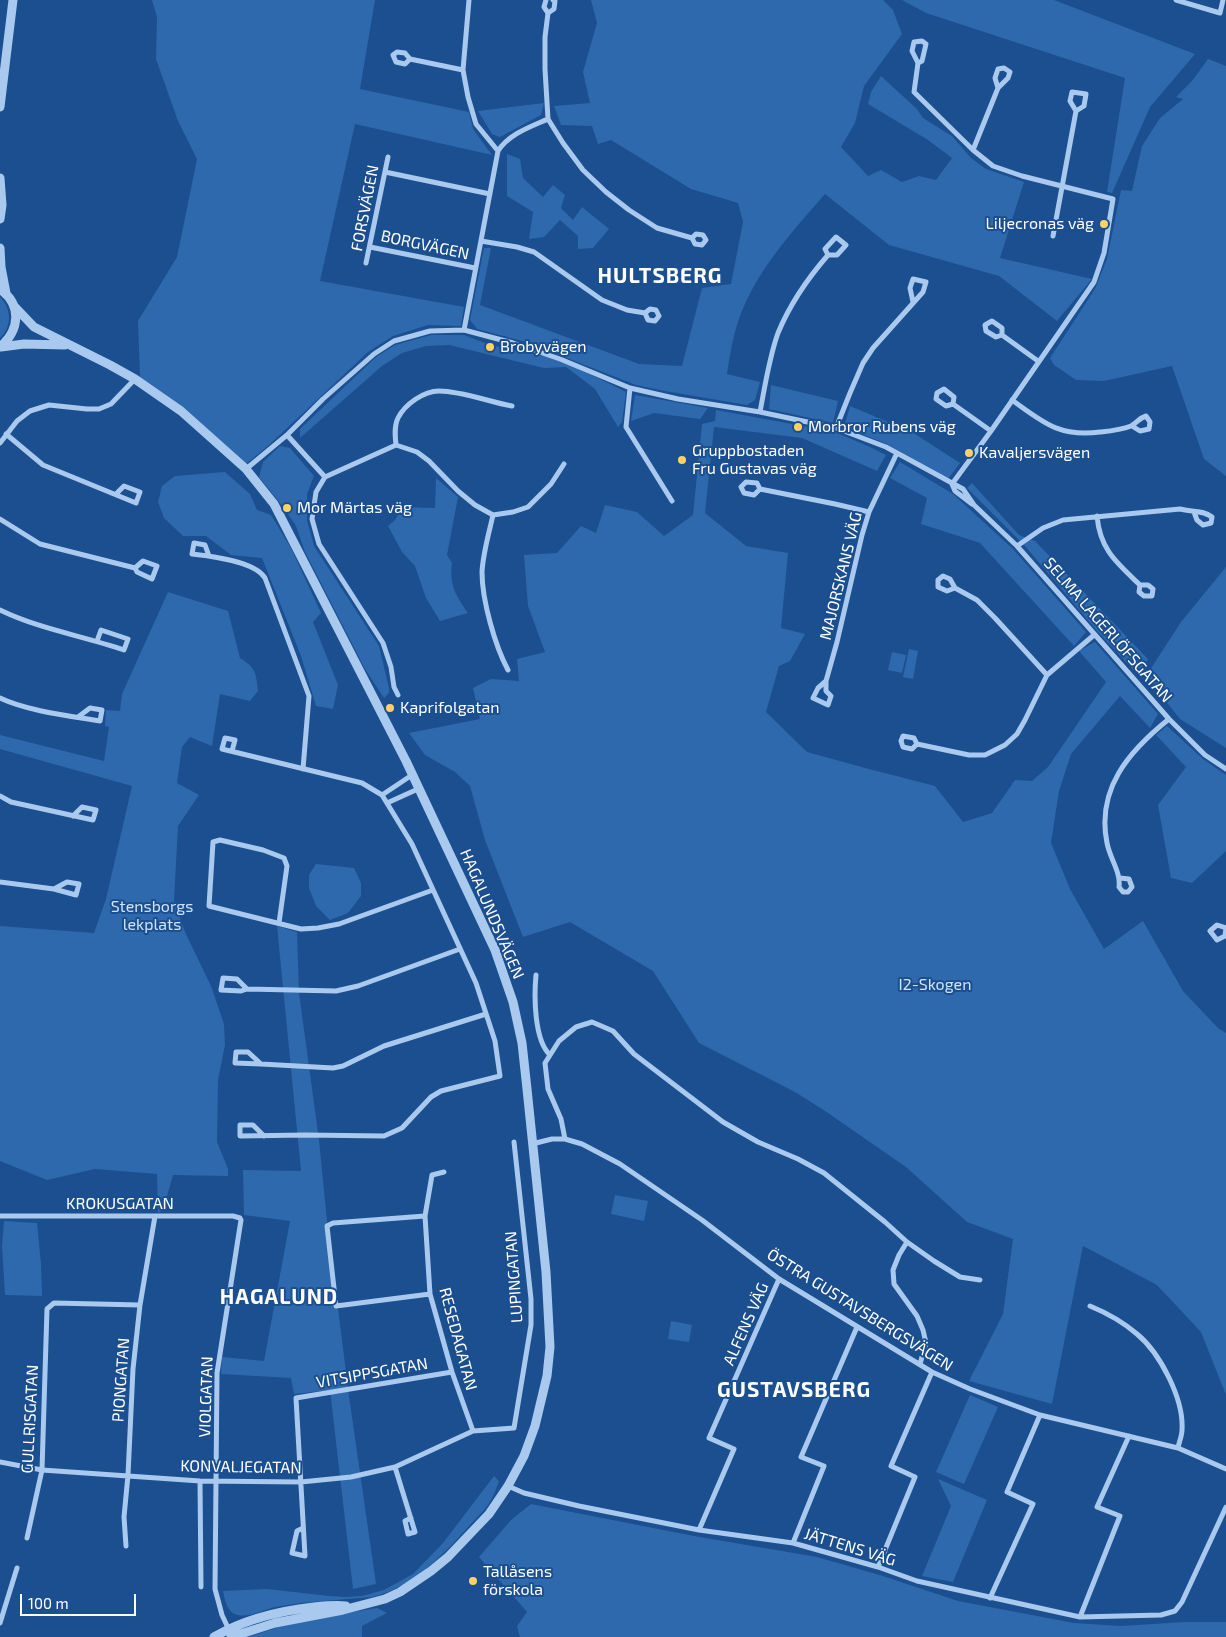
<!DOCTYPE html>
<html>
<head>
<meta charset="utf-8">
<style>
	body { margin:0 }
	#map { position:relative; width:1226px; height:1637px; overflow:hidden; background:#1b4f8f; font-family:"Exo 2",sans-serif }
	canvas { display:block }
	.scale { position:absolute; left:20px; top:1594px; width:116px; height:22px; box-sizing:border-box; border:2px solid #fff; border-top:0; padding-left:6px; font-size:15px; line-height:18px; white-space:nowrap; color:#fff; -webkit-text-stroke:4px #1b4f8f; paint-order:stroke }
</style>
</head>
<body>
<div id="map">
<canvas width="1226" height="1637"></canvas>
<div class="scale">100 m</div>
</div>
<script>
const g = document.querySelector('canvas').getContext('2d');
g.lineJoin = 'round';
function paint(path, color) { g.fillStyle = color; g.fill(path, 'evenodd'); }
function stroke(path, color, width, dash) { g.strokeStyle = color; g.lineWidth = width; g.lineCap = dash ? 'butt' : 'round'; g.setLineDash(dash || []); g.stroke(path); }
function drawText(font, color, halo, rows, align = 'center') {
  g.font = font + ' "Exo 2",sans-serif'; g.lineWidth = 4; g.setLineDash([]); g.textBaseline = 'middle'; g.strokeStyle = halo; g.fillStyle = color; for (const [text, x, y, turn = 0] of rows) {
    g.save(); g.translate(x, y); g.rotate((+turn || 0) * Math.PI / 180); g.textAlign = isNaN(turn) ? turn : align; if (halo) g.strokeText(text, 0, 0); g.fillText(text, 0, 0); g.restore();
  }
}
paint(new Path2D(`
	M152 0H375L360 89 469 112 473 129 492 155 355 124 320 281 464 307 461 326 428 325 393 336 368 352 269 445 246 464 183 407 140 377 138 321 177 257 197 159 178 121 156 59 157 17Z
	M591 0H883L893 10 902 34 864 86 855 123 841 147 868 176 881 170 902 182 919 176 936 180 952 158 928 140 868 104 871 92 881 76 917 109 923 118 952 136 971 158 986 169 1024 182 1000 258 1092 279 1057 321 999 276 889 245 825 194C789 235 749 279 735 332 731 346 729 361 727 374L760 382 755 400 747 405 665 391 636 385 526 342 477 329 470 320 484 248H491L480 305 639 364 682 366 702 288 731 284 743 222 738 203 691 189 611 140 598 144 592 126 561 125 554 106 590 103 583 72 597 23Z
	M902 0H1054L1195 54 1150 107 1112 193 1107 192 1125 78 926 13Z
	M1208 59 1226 66V476L1204 459 1172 366 1104 381 1076 380 1054 365 1050 358 1095 289 1107 259 1121 190 1132 191 1142 146 1160 118 1183 99 1176 97 1192 81Z
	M544 103 541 115 500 137 492 134 478 111Z
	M507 154 520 159 523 178 543 197 553 185 565 195 561 208 573 220 582 207 609 229 593 248 578 249V236L560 220 544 237 529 239 533 212 507 196Z
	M0 297C11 308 13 326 0 338Z
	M431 335H464L490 345 547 357 570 364 626 392 622 422 618 427 595 389 566 367 544 368 449 345 426 346 402 353 382 366 300 438V429L376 357 395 345Z
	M771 385 838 401 833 423 769 409Z
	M635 395 708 408 700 419 654 413 631 421Z
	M850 406 912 432 960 463 948 479 887 444 844 427Z
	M716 410 835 432 870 447 886 455 877 471 802 438 714 427 705 513 746 546 788 553 781 628 805 634 790 661 779 666 766 712 807 752 869 769 935 786 963 822 992 813 1015 780 1032 781 1048 767 1106 682 1079 651 1095 642 1158 714 1150 728 1120 696 1071 754 1059 791 1051 843 1070 889 1104 949 1143 921 1183 991 1218 1028 1226 1033V1395L1201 1332 1157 1285 1083 1246 1052 1404 969 1381 1003 1314 1013 1239 967 1222 906 1167 825 1111 795 1092 699 1043 653 971 570 922 523 937 485 840 470 786 455 772 425 755 409 733 480 719 473 688 491 679 519 681 517 659 545 652 528 606 524 555 557 553 581 526 596 533 605 505 637 512 664 536 693 515 702 424 715 421Z
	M280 446 290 448 314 476 307 494V520L314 546 379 646 389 688V693L384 698 365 669 305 552 296 526 284 508 259 477 263 462Z
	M900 462 953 494 1013 549 1086 632 1074 646 980 543 921 524 927 498 890 478Z
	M225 472 250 494 257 510 271 515 291 548 321 613 313 622 338 685 333 709 316 706 301 656 262 558 231 555 206 536H183L164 518 158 502 162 486 175 476Z
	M436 478 458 497 447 555 452 563C449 585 456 596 468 613L440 621 426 598 415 566 402 552 388 526 395 520 403 507 435 508Z
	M972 483 1019 535 1035 541 1148 659 1138 675 1098 632 1025 546 967 488Z
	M1226 567V748L1180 719 1146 676 1181 622Z
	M168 592 228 611 240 658C256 668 256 673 258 691L250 701 220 694 212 746 190 737 182 747 177 783 199 795 178 826 174 901 185 932 211 986 224 1024 225 1045 218 1080 217 1142 228 1169V1176L173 1175 163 1210 158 1213 157 1174 95 1169 47 1180 0 1161V926L94 933 106 899 132 786 0 749V735L104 761 109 727 105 726 106 710 120 711 122 694Z
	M909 649 918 651 913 679 903 677Z
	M892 652 906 655 902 673 888 670Z
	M1167 726 1203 759 1226 775V851L1192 883 1171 878 1158 805 1186 767 1156 735Z
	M316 864 354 868 361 883V896L348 913 330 920 316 906 309 888V875Z
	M277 926 297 932 299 993 319 1140 327 1221 349 1396 376 1584 353 1589 330 1390 294 1394 291 1378 221 1374 222 1357 264 1361 290 1221 244 1215 243 1170 301 1171Z
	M615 1195 648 1201 644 1221 611 1214Z
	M4 1221 37 1223 41 1264 42 1296 5 1295 2 1246Z
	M671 1321 692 1325 689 1342 668 1339Z
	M970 1395 998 1407 964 1484 936 1472Z
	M494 1476 499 1481C496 1489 493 1498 488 1505 482 1513 475 1519 470 1525 443 1555 412 1588 372 1597 340 1600 307 1601 276 1607 264 1609 250 1618 238 1615 227 1613 225 1600 223 1591L267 1589 329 1596 346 1597 362 1596 384 1590 413 1574 443 1543Z
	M938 1479 987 1500 953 1582 922 1576 951 1506Z
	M531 1504 694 1536 817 1557 883 1576 958 1601 1074 1623 1121 1626 1185 1622H1226V1637H520L517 1626 527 1612 479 1557 511 1520Z
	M377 1608 387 1613 362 1626V1637H248L282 1626 316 1618Z`), '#2e69ad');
stroke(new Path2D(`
	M469 0 463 70 468 97 476 124 498 151
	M546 0 544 7 548 13
	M553 0 555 1 554 9 548 13 545 37V69L548 119 563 143 583 170 606 192 629 210 657 228 692 238 695 244 702 245 706 240 703 235 696 234 692 238
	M1176 0 1220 13 1223 0
	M410 59 405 53 397 52 393 55 396 62 405 64 410 59 463 70
	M918 63 922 61 926 44 922 41 914 42 912 51 918 63 914 92 973 150 993 166 1022 176 1113 199 1104 253 1094 282 991 431 952 484
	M973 150 998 88 1008 78 1010 72 1004 68 998 69 995 78 998 88
	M385 172 490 194
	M1053 236 1076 111 1084 106 1086 94 1072 92 1070 101 1076 111
	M481 241 517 247 534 252 602 300 627 310 645 313 648 320 655 321 659 316 656 310 650 309 645 313
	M370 247 475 268
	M366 263 388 157
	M464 330 498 151C509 134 530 127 548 119
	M1002 335 996 337 986 331 985 325 992 321 1002 328V335L1038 361
	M630 388 626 427 672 501
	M1012 400C1044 423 1059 437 1100 432 1110 431 1121 430 1131 426 1137 423 1139 418 1146 416L1150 422 1149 429 1140 431 1132 426
	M953 404 946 406 936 399 937 393 944 389 954 397 953 404 991 431
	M760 412C765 386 769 358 778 333 790 304 808 278 828 255H837L846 245 836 237 825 249 828 255
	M836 428 850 393 863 363 873 348 923 292 926 282 913 279 910 288 913 302
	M6 434 43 465 136 503 140 492 124 486 116 494
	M287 435 325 477
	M0 443 17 421 30 411 49 405 87 409H99L111 404 135 379
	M396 445C395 436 394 426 398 418 405 404 424 391 439 391 462 391 489 402 512 406
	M246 469 287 435 323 399 374 354 394 341 430 331 464 330 513 343 560 359 630 388 678 399 760 412 836 428 886 447 963 489 974 505 1017 546 1169 719 1205 755 1226 769
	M952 484 955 491 972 504
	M760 489 754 495 744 493 741 487 746 482 757 483 760 489 835 504 869 512
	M493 515C489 533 483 553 482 572 482 600 495 646 508 670
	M1097 516C1100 550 1117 563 1140 585H1148L1153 589 1152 596H1144L1139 592 1140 585
	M0 519 40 544 135 568 137 572 152 579 157 566 143 561 135 568
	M1017 546 1043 528 1063 520 1180 509C1192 512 1203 510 1212 517L1211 523 1203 525 1197 520 1194 512
	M209 556 205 545 194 543 192 554C210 556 255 561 265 578L309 696 303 769
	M955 588 947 591 938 587V580L943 576 950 579 955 588 977 600 995 618 1047 675
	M0 610C39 629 83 636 124 650L128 639 101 630 97 641
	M826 681V691L831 696 828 705 813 698 818 688 826 681 837 642 862 535 869 512 897 453
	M398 695 394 687 391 667 383 643 319 544 312 519 316 492 325 477 396 445 417 452 429 461 458 491 475 505 493 515 513 512 528 507 551 484 564 464
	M0 698C27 711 70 716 100 721L102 710 90 708 78 717
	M917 744 912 749 903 747 901 741 903 736 914 738 917 744 969 755H985L1005 745 1017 734 1025 720 1047 675 1094 635
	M232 751 235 740 225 738 222 749 362 783 382 795 412 844 476 983 495 1041 500 1076 441 1091 431 1097 402 1128 384 1136 305 1135 240 1136V1125H253L264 1136
	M382 795 412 775
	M0 796 11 802 93 820 96 810 82 807 73 816
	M387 803 418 789
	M1120 878 1129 879 1132 887 1128 892H1123L1119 887C1121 872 1110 859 1107 843 1096 789 1129 751 1169 719
	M0 882 54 889 76 895 79 884 67 882 54 889
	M279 923 287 866 284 858 263 850 220 840 213 842 209 906 301 929 318 928 339 924 433 890
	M1217 925 1226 928 1225 936 1217 940 1210 931Z
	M536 975C534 996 534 1040 550 1055
	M247 989 237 979 223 978 221 990 241 991 247 989 336 991 358 986 460 949
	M261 1064 235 1063 236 1052H248L261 1064 333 1068 343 1066 384 1046 486 1014
	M565 1139 561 1119 548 1089 545 1063 559 1041 576 1027 592 1022 613 1031 634 1054 723 1122 758 1142 798 1159 824 1173 885 1222 907 1242 934 1261 960 1277 980 1280
	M532 1144 552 1139H565L582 1144 620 1164 702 1220 779 1279 932 1372 970 1389 1040 1415 1178 1448 1226 1469
	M444 1172 432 1175 425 1216 430 1294 452 1372 473 1431
	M0 1216H233L240 1218 241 1220 217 1373 215 1589 222 1615 229 1630
	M425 1216 333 1223 327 1226 336 1306 430 1294
	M907 1242 899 1255 893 1270 894 1284 917 1316 923 1330 926 1343 920 1364
	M1090 1306C1107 1313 1123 1322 1137 1334 1160 1353 1184 1399 1182 1430 1182 1436 1179 1442 1178 1448
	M0 1462 42 1470 200 1481 301 1482 351 1477 395 1467 473 1431 514 1428 531 1325V1299L514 1142
	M395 1467 415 1532 408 1534 405 1521 411 1518
	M200 1481 201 1587
	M508 1486 524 1493 579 1506 699 1530 793 1543 878 1567 917 1581 1080 1617 1161 1615 1175 1611 1182 1602 1226 1507
	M303 1528 297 1531 292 1553 305 1556 296 1398 452 1372
	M699 1530 734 1449 709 1438 779 1279
	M27 1538 42 1470 47 1309 54 1303 140 1305
	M793 1543 824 1466 801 1457 857 1327
	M126 1546 124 1517 128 1475 133 1369 140 1305 155 1216
	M878 1567 915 1477 891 1466 932 1372
	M990 1598 1033 1504 1007 1492 1040 1415
	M1080 1617 1120 1516 1097 1507 1129 1436
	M0 1623 17 1568`), '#a9c9ee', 5);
stroke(new Path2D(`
	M0 107 13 0
	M0 178 2 205 0 219
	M0 248 1 267 6 293
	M0 289C22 305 20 330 0 347
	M14 306 34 327 110 365 135 379 181 411 246 469 274 504 406 761 495 950 513 1002 522 1043 527 1089 546 1272 550 1347 547 1376 535 1426 524 1456 508 1486 489 1514 448 1557 431 1571 400 1592 385 1599 343 1610 275 1623 231 1637
	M1 347 24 344 65 345
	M214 1637C245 1619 278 1611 314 1607 324 1606 336 1605 346 1606`), '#a9c9ee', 9);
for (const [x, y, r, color] of [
	[1104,224,5,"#ffd166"],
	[490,347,5,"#ffd166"],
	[798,427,5,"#ffd166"],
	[969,453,5,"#ffd166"],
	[682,460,5,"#ffd166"],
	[287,508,5,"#ffd166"],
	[390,708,5,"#ffd166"],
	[473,1581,5,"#ffd166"]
]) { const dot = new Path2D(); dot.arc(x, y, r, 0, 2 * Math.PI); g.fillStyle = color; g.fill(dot); stroke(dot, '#1b4f8f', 2); }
drawText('16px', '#fff', '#1b4f8f', [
	["FORSVÄGEN",365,208,-79],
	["BORGVÄGEN",425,245,12],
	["MAJORSKANS VÄG",841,576,-76],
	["SELMA LAGERLÖFSGATAN",1108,630,49],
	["HAGALUNDSVÄGEN",492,914,67],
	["KROKUSGATAN",120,1204],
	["LUPINGATAN",514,1277,-94],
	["ÖSTRA GUSTAVSBERGSVÄGEN",860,1310,32],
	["ALFENS VÄG",746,1324,-66],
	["RESEDAGATAN",458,1339,75],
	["VITSIPPSGATAN",372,1373,-10],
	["PIONGATAN",121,1380,-86],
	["VIOLGATAN",206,1397,-88],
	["GULLRISGATAN",30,1419,-87],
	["KONVALJEGATAN",241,1467,1],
	["JÄTTENS VÄG",850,1547,17]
]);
drawText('16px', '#fff', '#1b4f8f', [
	["Liljecronas väg",1094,224,"right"],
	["Brobyvägen",500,347],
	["Morbror Rubens väg",808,427],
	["Gruppbostaden",692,451],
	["Fru Gustavas väg",692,469],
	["Kavaljersvägen",979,453],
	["Mor Märtas väg",297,508],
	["Kaprifolgatan",400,708],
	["Tallåsens",483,1572],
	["förskola",483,1590]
], 'left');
drawText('16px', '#cfe3fa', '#1b4f8f', [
	["Stensborgs",152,907],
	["lekplats",152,925],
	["I2-Skogen",935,985]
]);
g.letterSpacing = '1px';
drawText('bold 21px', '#fff', '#1b4f8f', [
	["HULTSBERG",660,276],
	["HAGALUND",279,1297],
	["GUSTAVSBERG",794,1390]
]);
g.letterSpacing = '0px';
</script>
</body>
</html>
